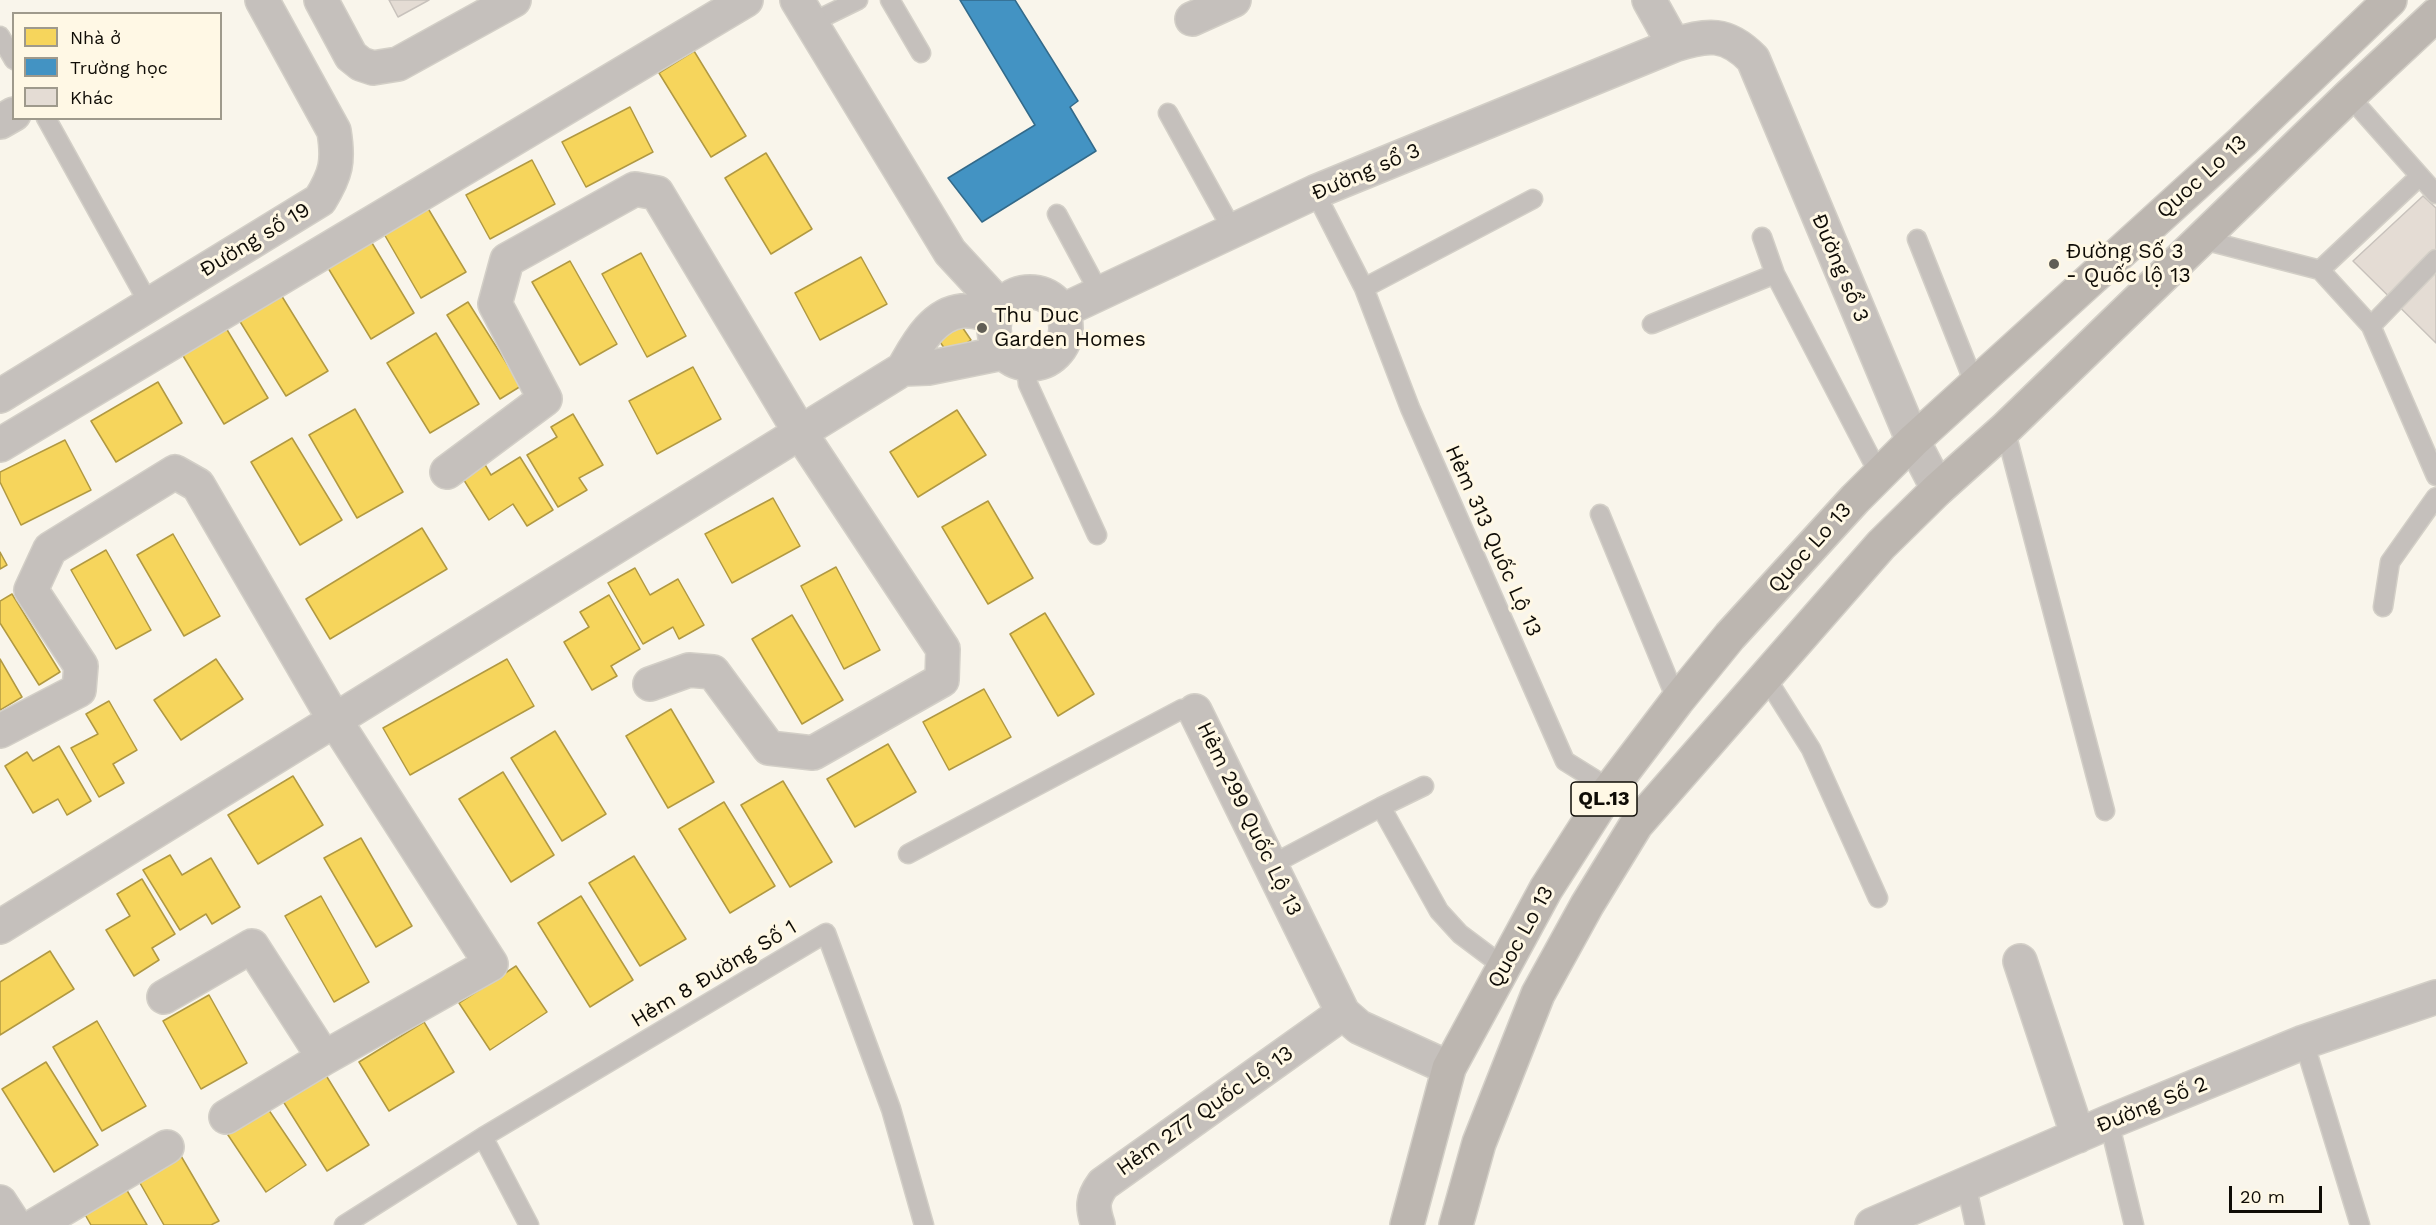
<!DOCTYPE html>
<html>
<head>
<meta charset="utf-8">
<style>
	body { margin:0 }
	#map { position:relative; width:2436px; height:1225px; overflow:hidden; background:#f9f5eb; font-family:"Work Sans",sans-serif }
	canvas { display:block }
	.legend { position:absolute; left:12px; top:12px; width:210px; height:108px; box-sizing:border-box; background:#fff8e5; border:2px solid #9f9a8c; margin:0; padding:8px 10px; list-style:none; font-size:18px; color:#0f0c06 }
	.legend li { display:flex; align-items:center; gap:12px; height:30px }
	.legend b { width:30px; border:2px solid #9f9a8c }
	.scale { position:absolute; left:2229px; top:1186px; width:93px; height:27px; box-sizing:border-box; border:3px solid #0f0c06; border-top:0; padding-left:8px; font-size:18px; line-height:21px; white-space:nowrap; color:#0f0c06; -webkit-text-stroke:4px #fff8e5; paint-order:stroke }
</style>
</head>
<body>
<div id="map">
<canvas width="2436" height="1225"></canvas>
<ul class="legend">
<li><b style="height:16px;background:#f6d55c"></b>Nhà ở</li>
<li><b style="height:16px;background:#4393c3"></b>Trường học</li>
<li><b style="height:16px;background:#e4dcd4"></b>Khác</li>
</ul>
<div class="scale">20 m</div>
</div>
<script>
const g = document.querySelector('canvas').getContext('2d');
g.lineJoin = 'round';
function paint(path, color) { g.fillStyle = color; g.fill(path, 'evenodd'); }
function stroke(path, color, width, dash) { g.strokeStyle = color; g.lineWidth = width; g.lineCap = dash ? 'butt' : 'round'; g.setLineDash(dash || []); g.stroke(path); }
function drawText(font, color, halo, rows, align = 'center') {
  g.font = font + ' "Work Sans",sans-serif'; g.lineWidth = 6; g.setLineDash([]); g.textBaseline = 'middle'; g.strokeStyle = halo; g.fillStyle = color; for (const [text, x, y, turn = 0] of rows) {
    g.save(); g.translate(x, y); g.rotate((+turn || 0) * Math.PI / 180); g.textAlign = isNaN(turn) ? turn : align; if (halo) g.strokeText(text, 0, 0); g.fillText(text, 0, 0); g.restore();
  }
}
const homes = new Path2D(`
	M694 51 746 136 711 157 659 73Z
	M630 107 653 152 586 187 562 142Z
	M766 153 812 229 771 254 725 178Z
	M532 160 555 204 490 239 466 195Z
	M420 195 466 272 421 298 376 220Z
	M366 233 414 313 371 339 322 258Z
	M641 253 686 336 647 357 602 274Z
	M861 257 887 304 820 340 795 293Z
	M570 261 617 344 580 365 532 282Z
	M278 290 328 371 286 396 236 315Z
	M468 302 521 386 500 399 447 315Z
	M220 318 268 398 224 424 176 344Z
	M958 321 971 340 949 355 936 336Z
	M436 333 479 404 430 433 387 363Z
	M693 367 721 419 657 454 629 401Z
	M158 382 182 423 116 462 91 421Z
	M355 409 403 492 357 518 309 435Z
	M957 410 986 455 918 497 890 452Z
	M573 414 603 465 579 478 587 490 558 507 527 455 557 437 551 427Z
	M292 438 342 520 300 545 251 462Z
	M65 440 91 490 21 525 0 482V472Z
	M520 457 553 510 527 526 513 504 489 520 462 477 484 463 491 475Z
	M773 498 800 546 732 583 705 534Z
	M988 501 1033 578 988 604 942 527Z
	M422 528 447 569 330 639 306 599Z
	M173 534 220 616 184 636 137 555Z
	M106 550 151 630 116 649 71 570Z
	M0 552 7 565 0 569Z
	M836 567 880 650 844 669 801 586Z
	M635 568 650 595 678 579 704 625 679 639 673 627 643 644 608 583Z
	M12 594 60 672 39 685 0 623V601Z
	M609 595 640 649 611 666 617 676 592 690 564 642 589 627 580 612Z
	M1045 613 1094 694 1058 716 1010 634Z
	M792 615 843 700 802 724 752 639Z
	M0 659 22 697 0 710Z
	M216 659 243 699 181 740 154 700Z
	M507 659 534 706 410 775 383 728Z
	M984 689 1011 737 949 770 923 722Z
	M109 701 137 750 113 764 124 783 99 797 71 748 98 734 86 714Z
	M671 709 714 782 668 808 626 736Z
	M555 731 606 814 562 841 511 758Z
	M888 744 916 792 855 827 827 779Z
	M59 746 91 801 67 815 58 799 33 813 5 766 27 752 33 761Z
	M503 772 554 855 511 882 459 799Z
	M293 776 323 825 258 864 228 815Z
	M783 781 832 862 790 887 741 805Z
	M724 802 775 886 730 913 679 829Z
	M361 838 412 926 376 947 324 858Z
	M170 855 182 875 211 858 240 907 212 924 206 914 180 930 143 870Z
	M634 856 686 939 640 966 589 883Z
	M142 879 175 934 152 948 159 960 134 976 106 930 130 916 117 894Z
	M321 896 369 982 334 1002 285 916Z
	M581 896 633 980 590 1007 538 923Z
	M50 951 74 989 0 1035V982Z
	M516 966 547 1012 490 1050 459 1003Z
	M209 995 247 1063 201 1089 163 1021Z
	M97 1021 146 1106 102 1131 53 1047Z
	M424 1022 454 1072 389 1111 359 1062Z
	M46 1062 98 1145 54 1172 2 1089Z
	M319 1064 369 1145 327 1171 276 1090Z
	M258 1094 306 1165 266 1192 218 1120Z
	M174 1144 219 1221 211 1225H164L132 1169Z
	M125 1187 147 1225H91L83 1211Z`);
paint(homes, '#f6d55c');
stroke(homes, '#b19942', 1.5);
const schools = new Path2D(`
	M960 0H1015L1078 101 1070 107 1096 151 982 222 948 178 1035 125Z`);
paint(schools, '#4393c3');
stroke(schools, '#336a8a', 1.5);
const building = new Path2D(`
	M389 0H429L398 17Z
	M2423 196 2436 208V343L2353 261Z`);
paint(building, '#e4dcd4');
stroke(building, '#c8c2bc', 1.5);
const service = new Path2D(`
	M890 0 921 53
	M811 23 858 0
	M0 36 14 60
	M2349 96 2436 194
	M1168 113 1233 231
	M46 118 149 304
	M1315 192 1364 288 1410 408 1565 761 1610 789
	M1057 214 1100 294
	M1762 237 1775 274 1879 474
	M1917 239 1975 385
	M2200 239 2320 270 2420 176
	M2436 259 2371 326 2436 476
	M2320 270 2371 326
	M1364 288 1533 199
	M1652 324 1775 274
	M1026 365 1028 384 1097 535
	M2005 429 2105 811
	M1600 514 1677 701
	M2383 607 2390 562 2436 497
	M1765 676 1811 749 1878 898
	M1381 807 1424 786
	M908 854 1182 709 1195 711
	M1271 865 1381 807 1439 911 1460 934 1504 967
	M2304 1042 2360 1225
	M2109 1122 2134 1225
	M483 1137 529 1225
	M1966 1184 1975 1225
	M344 1225 483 1137 826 933 891 1109 924 1225`);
const minor = new Path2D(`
	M321 0 351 56 361 64 373 68 398 64 514 0
	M797 0 950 252 1000 306
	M1649 0 1674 45
	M1192 19 1234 0
	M0 122 14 114
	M994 328a36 36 0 1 1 72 0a36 36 0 1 1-72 0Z
	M1062 311 1315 192 1674 45C1707 34 1727 32 1753 59L1913 441 1938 489
	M903 369 928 368 1002 353
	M0 396 320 200C336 174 339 162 334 131L262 0
	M0 445 746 0
	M447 472 545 399 495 304 507 260 635 189 657 193 801 434 943 649 942 680 813 753 769 748 713 672 689 670 650 684
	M1195 711 1343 1013 1359 1027 1449 1068
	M0 731 79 690 81 666 31 590 50 549 175 472 198 485 334 719 491 964 324 1058 252 946 164 997
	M0 927 903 369C916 347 932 314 962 311 972 310 985 314 995 315
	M2020 961 2078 1136
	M226 1117 324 1058
	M0 1202 15 1225
	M36 1225 167 1147
	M1098 1225C1092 1207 1092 1199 1103 1184L1343 1013
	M1872 1225 2109 1122 2304 1042 2436 997`);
const trunk = new Path2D(`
	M1407 1225 1449 1068 1546 889 1610 789 1677 701 1730 636 1855 499 1913 441 2243 141 2390 0
	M1456 1225 1479 1143 1538 994 1587 905 1636 825 1881 545 1938 489 2005 429 2349 96 2436 15`);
stroke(service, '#d3cfc7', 21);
stroke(minor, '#d3cfc7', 36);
stroke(trunk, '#d3cfc7', 36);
stroke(service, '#c5c0bc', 18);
stroke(minor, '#c5c0bc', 33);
stroke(trunk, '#bcb6b0', 33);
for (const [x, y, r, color] of [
	[2054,264,6,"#615e56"],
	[982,328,6,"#615e56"]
]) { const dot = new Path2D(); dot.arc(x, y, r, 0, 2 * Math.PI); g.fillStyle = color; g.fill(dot); stroke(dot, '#fff8e5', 2); }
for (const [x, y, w] of [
	[1604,799,66]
]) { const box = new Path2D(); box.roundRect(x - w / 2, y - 17, w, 34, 4.5); g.fillStyle = '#fff8e5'; g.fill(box); stroke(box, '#0f0c06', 1.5); }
drawText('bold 20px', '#0f0c06', null, [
	["QL.13",1604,799]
]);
drawText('21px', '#0f0c06', '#fff8e5', [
	["Đường sổ 3",1366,172,-23],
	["Quoc Lo 13",2202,177,-42],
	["Đường số 19",255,240,-31],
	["Đường sổ 3",1840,268,67],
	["Hẻm 313 Quốc Lộ 13",1493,541,66],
	["Quoc Lo 13",1810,548,-48],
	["Hẻm 299 Quốc Lộ 13",1249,819,64],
	["Quoc Lo 13",1521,937,-61],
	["Hẻm 8 Đường Số 1",714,974,-31],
	["Đường Số 2",2152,1105,-22],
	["Hẻm 277 Quốc Lộ 13",1205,1111,-35]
]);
drawText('21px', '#0f0c06', '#fff8e5', [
	["Đường Số 3",2066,252],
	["- Quốc lộ 13",2066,276],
	["Thu Duc",994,316],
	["Garden Homes",994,340]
], 'left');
</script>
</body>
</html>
